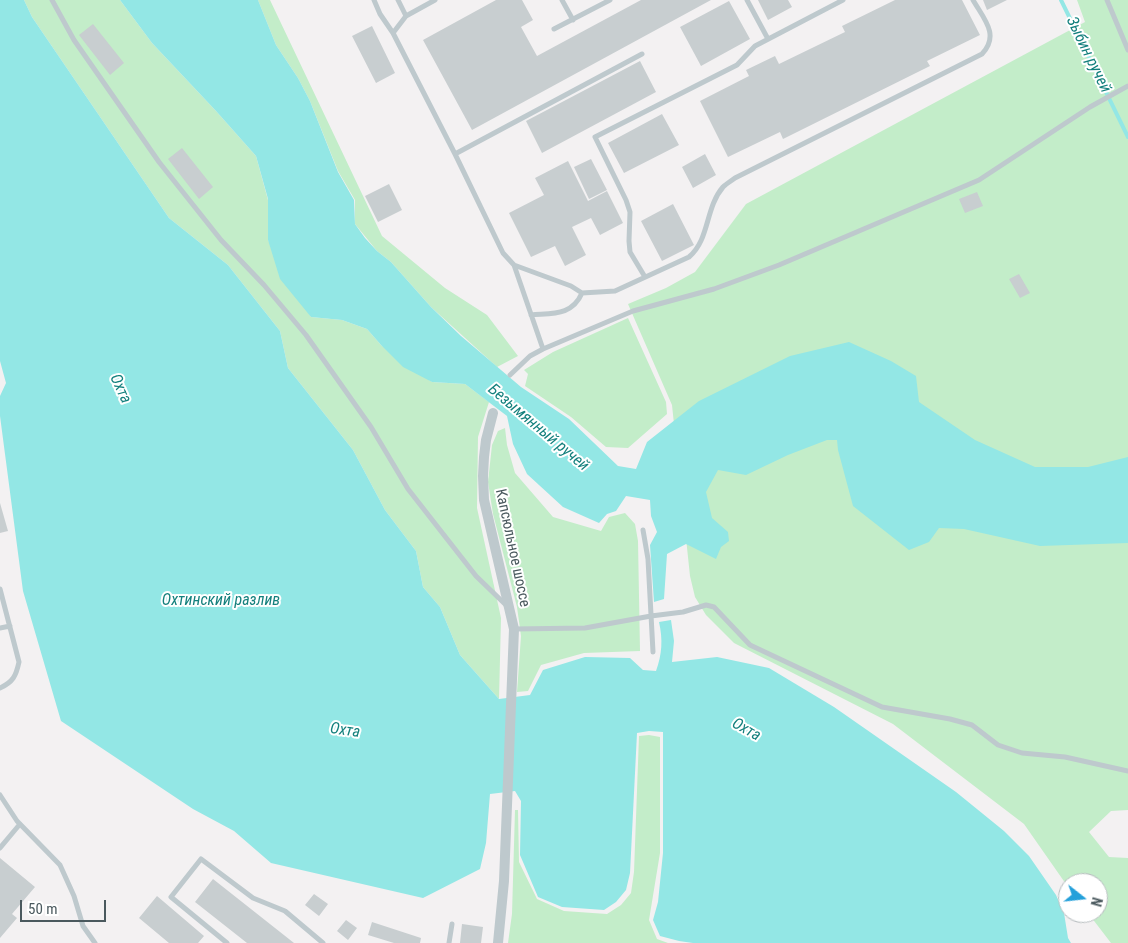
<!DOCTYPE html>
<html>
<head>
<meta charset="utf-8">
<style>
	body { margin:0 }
	#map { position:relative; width:1128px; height:943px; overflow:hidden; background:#f3f1f2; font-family:"Roboto Condensed",sans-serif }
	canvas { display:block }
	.north { position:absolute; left:1058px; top:873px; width:50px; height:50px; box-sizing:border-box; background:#fff; border:1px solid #b7bdbf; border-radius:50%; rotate:106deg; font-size:14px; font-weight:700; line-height:20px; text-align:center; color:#4a595e }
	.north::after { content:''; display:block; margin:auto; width:18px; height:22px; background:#24a0da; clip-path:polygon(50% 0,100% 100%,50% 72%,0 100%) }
	.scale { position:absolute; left:20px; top:900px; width:86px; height:22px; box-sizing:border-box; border:2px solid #4a595e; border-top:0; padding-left:6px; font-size:15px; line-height:18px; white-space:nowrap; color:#4a595e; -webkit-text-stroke:4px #fff; paint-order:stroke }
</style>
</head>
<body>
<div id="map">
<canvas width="1128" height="943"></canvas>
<div class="north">N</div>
<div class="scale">50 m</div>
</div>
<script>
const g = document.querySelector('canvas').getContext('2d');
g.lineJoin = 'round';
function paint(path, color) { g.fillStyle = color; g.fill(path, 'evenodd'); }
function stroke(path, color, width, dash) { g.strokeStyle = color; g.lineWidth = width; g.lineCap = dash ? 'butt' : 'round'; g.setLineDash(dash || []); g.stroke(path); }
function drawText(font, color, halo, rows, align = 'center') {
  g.font = font + ' "Roboto Condensed",sans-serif'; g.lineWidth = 4; g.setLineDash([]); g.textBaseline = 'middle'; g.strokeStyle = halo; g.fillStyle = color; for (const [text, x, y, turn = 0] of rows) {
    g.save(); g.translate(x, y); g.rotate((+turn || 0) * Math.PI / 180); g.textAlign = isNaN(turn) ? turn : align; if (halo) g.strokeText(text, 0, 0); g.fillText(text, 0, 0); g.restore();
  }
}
paint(new Path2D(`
	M24 0H120L152 43 216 111 256 156 268 200V240L311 317 342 320 367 329 381 345 432 382 465 384 489 402 478 437 477 508 501 618 499 699 460 655 440 607 423 587 416 551 385 510 353 450 288 368 280 331 228 265 169 218 32 17Z
	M258 0H270L382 236 445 288 487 315 518 356 497 367 431 307 391 262 377 251 355 224V200L338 171 310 101 298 78 276 45Z
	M1077 0H1128V810L1111 811 1089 832 1109 857 1128 858V943H1111L1088 913H1098V883H1068V887L1024 824 893 724 734 643 706 615 695 597 690 576 672 405 628 304 666 288 695 272 746 204 1085 22Z
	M628 318 666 402 667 414 628 448 606 447 571 417 525 386 528 374 524 370 553 352Z
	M505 428 507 445 515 473 553 517 601 531 609 517 625 513 635 524 638 541 640 651 584 653 541 665 528 691 517 692 521 636 517 607 493 514 488 482 492 445 498 431Z
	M649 735 660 737V853L649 920 657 939 668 943H508L512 914 515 810H518L519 862 537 899 564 911 607 914 621 905 631 893 634 872 639 736Z`), '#c3edc9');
paint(new Path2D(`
	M0 0H24L32 17 169 218 228 265 280 331 288 368 353 450 385 510 416 551 423 587 440 607 460 655 499 699 530 695 543 670 585 657 630 658 643 670 656 671C662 654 663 640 659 622L671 620 674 641 672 662 717 657 769 668 834 707 956 792 1004 831 1029 856 1056 895 1064 913 1068 938 1071 943H693L679 941 660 936 653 920 658 902 663 853V732L649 731 637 733 630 873 626 890 616 902 604 910 562 907 538 897 520 855 521 801 515 791 490 794 486 843 480 869 423 898 271 863 234 831 193 809 61 721 23 591 0 416V396L6 383 0 361Z
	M120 0H258L276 45 298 78 310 101 338 172 354 200 355 224 365 238 377 251 391 262 431 307 461 336 521 387 569 419 618 466 636 469 647 442 699 401 790 356 849 342 891 361 916 376 919 402 975 440 1035 467H1088L1128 457V543L1040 546 964 529 939 528 929 542 909 550 853 506 838 450 837 440H827L788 455 746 475 718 470 706 492 712 518 728 532 729 541 721 547 716 559 686 544 667 554 664 599 654 602 650 545 657 532 651 516 650 500 626 496 616 511 607 514 599 523 563 507 527 474 513 444 507 416 465 384 432 382 403 367 381 345 367 329 342 320 311 317 280 279 268 240V199L256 156 216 111 152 43Z`), '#93e7e5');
stroke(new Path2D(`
	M1061 0 1128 137`), '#93e7e5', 4);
paint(new Path2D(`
	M496 0H522L533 20 521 27 537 56 641 0H711L472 130 423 40Z
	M758 0H788L792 7 768 20Z
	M895 0H962L980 35 927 61 930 66 783 139 780 132 728 157 700 101 749 76 746 70 775 56 779 64 845 32 842 26Z
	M983 0H1007L987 10Z
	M729 1 750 39 701 66 680 27Z
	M93 24 124 63 110 75 79 35Z
	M372 26 395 73 376 83 352 36Z
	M640 61 656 92 542 153 526 121Z
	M662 114 679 145 624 173 608 143Z
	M182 148 213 187 199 199 168 159Z
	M705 154 716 175 693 188 682 167Z
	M591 159 607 190 589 199 574 167Z
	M568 161 588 201 607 191 623 223 600 235 591 218 572 227 586 255 565 266 555 246 531 257 509 213 544 195 535 178Z
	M389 184 402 210 378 222 365 196Z
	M977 192 983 206 965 213 959 199Z
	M673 204 694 245 662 261 641 221Z
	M1019 274 1030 293 1020 298 1009 279Z
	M0 503 8 531 0 533Z
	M0 858 35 887 12 914 17 918 0 938Z
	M213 879 294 943H247L195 902Z
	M314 894 328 904 319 916 305 905Z
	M157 896 204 936 198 943H169L139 918Z
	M346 920 357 928 348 940 337 931Z
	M372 922 421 938 420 943H394L368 935Z
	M462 924 483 927 481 943H460Z`), '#c8ced0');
stroke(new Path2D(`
	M52 0 74 40 159 162 221 240 264 285 306 335 371 427 408 489 476 576 507 606
	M374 0 380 14 393 33
	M398 0 406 16
	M435 0 406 16 393 33 455 154 503 253 514 265 571 286 582 293
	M562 0 573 20
	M747 0 768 39
	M1107 0 1128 50
	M554 29 610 0
	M455 154 642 54
	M514 265 543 349
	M645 277 630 252 629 241 630 212 626 200 595 137 737 65 755 46 843 0
	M531 315C552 313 572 316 582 293L615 291 689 257C710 239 705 208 723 187 726 184 731 181 735 178L982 54C1000 35 984 19 973 0
	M510 375 530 356 543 349 633 311 714 289 779 265 979 180 1090 107 1128 86
	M643 530 648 559 653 652
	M0 589 19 662C16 676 13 682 0 688
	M0 628 10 626
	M514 629 585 628 651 616 683 612 706 605 714 607 750 645 882 707 950 719 972 725 998 745 1022 753 1065 757 1128 771
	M0 795 17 821 60 865 74 896 83 926 95 943
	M0 848 20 824
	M227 943 171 897 201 859 253 898 285 911 323 943
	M449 943 452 924`), '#bec9cd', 5);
stroke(new Path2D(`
	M493 413 486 440 484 457 483 476 484 500 514 629 504 881 498 943`), '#bec9cd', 10);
drawText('15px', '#4a595e', '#fff', [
	["Капсюльное шоссе",512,548,78]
]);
drawText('italic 16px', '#14807d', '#fff', [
	["Зыбин ручей",1088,55,64],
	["Охта",120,389,65],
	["Безымянный ручей",538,428,40],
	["Охтинский разлив",221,601],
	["Охта",746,730,29],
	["Охта",345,731,8]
]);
</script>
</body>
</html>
